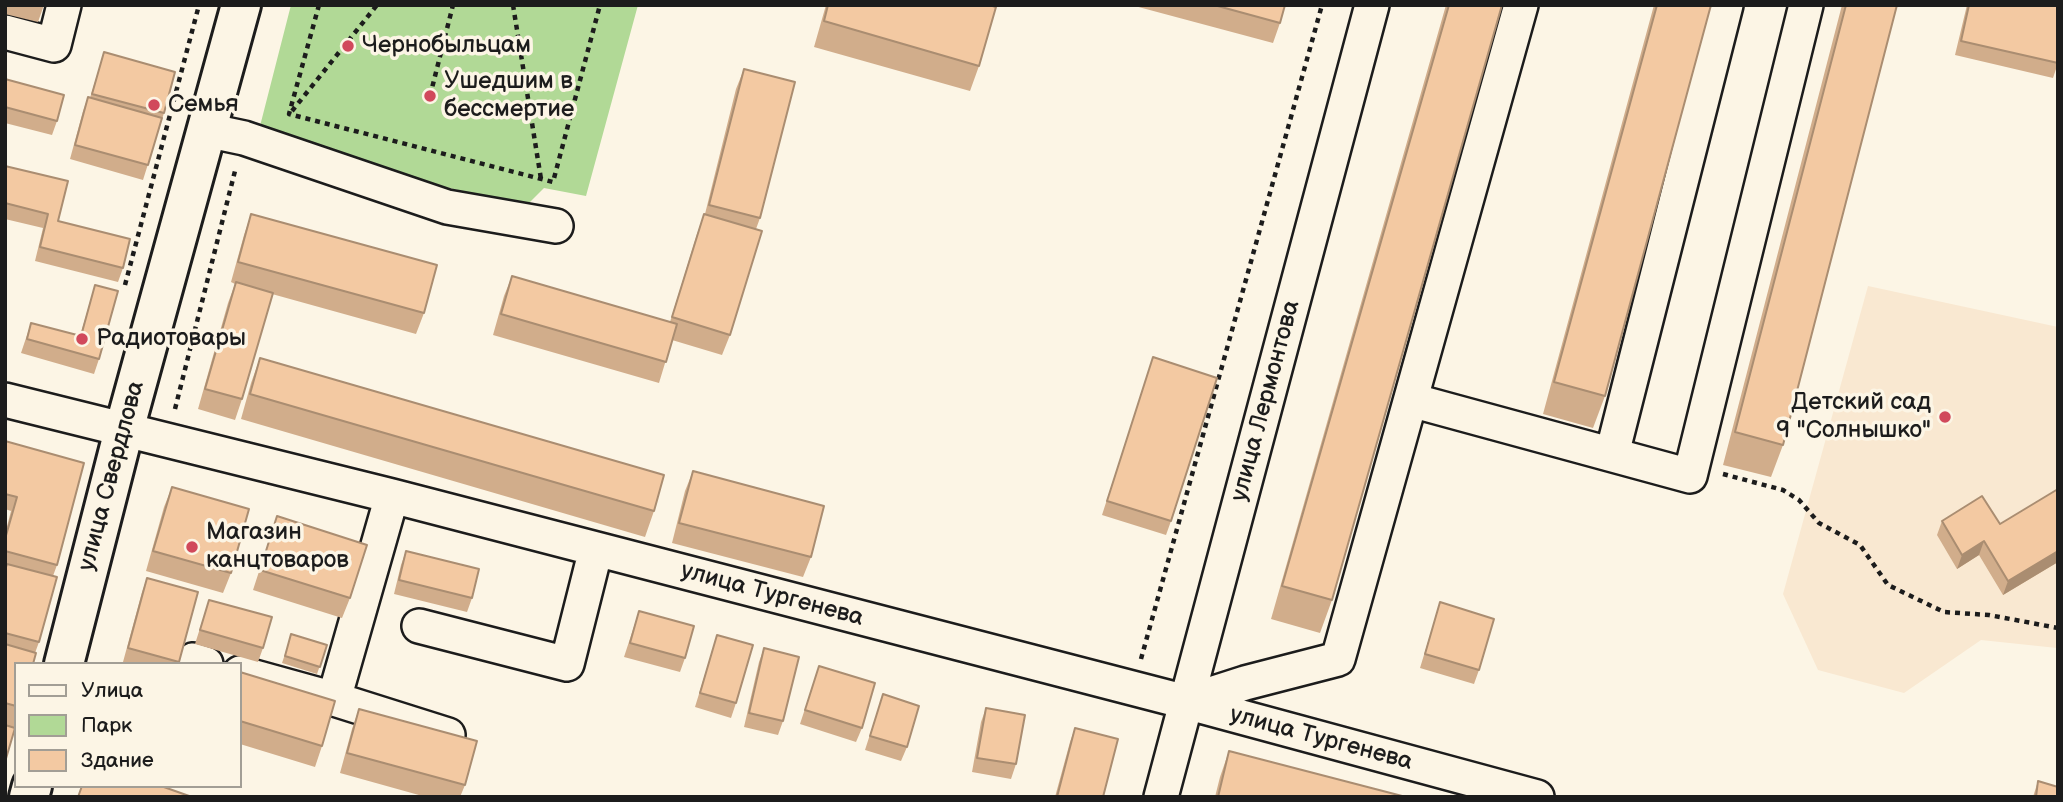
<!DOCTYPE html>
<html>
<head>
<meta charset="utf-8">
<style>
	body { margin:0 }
	#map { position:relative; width:2063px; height:802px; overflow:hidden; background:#fcf5e5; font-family:"Balsamiq Sans",sans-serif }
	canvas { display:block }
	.frame { position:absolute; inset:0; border:7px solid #1c1c1c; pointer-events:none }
	.legend { position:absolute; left:14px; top:662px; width:228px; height:126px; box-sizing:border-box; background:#fcf5e5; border:2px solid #a29e95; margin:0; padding:9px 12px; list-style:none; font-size:21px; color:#1c1c1c }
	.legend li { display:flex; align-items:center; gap:14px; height:35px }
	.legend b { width:35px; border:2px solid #a29e95 }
</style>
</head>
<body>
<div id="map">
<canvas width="2063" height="802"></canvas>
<div class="frame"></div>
<ul class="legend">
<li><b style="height:9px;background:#fcf5e5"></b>Улица</li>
<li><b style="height:19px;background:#b1d996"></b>Парк</li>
<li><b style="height:19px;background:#f3c9a2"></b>Здание</li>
</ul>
</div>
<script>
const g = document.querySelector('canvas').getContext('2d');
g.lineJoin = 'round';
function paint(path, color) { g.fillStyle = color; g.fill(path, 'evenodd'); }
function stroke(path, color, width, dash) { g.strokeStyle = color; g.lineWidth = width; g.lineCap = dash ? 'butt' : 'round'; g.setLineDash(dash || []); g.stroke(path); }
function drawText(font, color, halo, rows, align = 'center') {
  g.font = font + ' "Balsamiq Sans",sans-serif'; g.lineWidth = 7; g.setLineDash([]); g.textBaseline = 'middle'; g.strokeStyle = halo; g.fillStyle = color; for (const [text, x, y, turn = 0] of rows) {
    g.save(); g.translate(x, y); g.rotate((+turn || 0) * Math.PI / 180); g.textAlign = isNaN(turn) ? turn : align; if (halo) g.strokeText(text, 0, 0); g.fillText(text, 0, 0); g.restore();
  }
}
paint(new Path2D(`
	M1868 286 2058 327 2057 648 1981 640 1904 693 1818 670 1783 594Z`), '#f9e8d1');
paint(new Path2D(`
	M291 5H638L586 196 544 188 526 206 424 182 259 130Z`), '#b1d996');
const minor = new Path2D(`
	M5 32 54 45 64 5
	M206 130 244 138 447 207 556 226
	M5 400 392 496 1186 702 1537 797
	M1411 400 1690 476 1806 5
	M1612 454 1726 5
	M419 626 567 664 596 549
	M193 660 206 664
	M240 673 334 699 392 496
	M334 699 448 735
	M1186 702 1245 683 1338 659 1521 5
	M1161 797 1372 5`);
const major = new Path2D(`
	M64 664 124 430 241 5
	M29 797 32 786`);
stroke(minor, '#1c1c1c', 38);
stroke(major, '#1c1c1c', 44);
stroke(new Path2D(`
	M319 5 289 114 553 182 600 5
	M513 5 541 179
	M430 96 453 5
	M292 111 377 5
	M125 285 199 5
	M175 409 236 167
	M1723 474 1783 490 1799 500 1819 523 1860 545 1888 585 1944 612 1989 615 2058 628
	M1141 659 1322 5`), '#1c1c1c', 4.5, [5, 5]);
stroke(minor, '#fcf5e5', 33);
stroke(major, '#fcf5e5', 38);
paint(new Path2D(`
	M5 5H44L38 22 5 14Z
	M826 5H989L979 66 970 91 814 47Z
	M1131 5H1285L1280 23 1273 43Z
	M1446 5H1502L1332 600 1320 633 1271 619Z
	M1654 5H1711L1605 396 1593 428 1543 414Z
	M1842 5H1897L1783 445 1771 477 1723 465Z
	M1967 5H2058V63L2053 78 1955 55Z
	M104 52 164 113 143 180 70 159 83 111 88 97 90 98Z
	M744 69 760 218 756 229 730 335 722 355 672 340 659 383 493 335 504 296 512 276 670 322 697 234 704 214H705L736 89Z
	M5 79 57 121 52 135 5 123Z
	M5 166 58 221 123 268 118 282 35 261 43 228 5 219Z
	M251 214 424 313 416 334 272 294 242 399 235 420 198 409 228 303 235 284 231 282 244 235Z
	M95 285 99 359 94 374 21 353 31 323 80 336Z
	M1153 357 1171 521 1166 535 1102 515Z
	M260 358 654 511 645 537 241 419 251 383Z
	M5 441 57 565 53 576 39 642 35 653 16 664V720L5 762V534L11 511 5 509Z
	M693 471 811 557 803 577 672 543 685 491Z
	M172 487 231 573 223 593 146 571 164 507Z
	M2058 489V562L2003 595 1979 555 1957 569 1937 535 1942 521 2000 524Z
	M277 516 350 598 342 618 253 590Z
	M406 551 472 598 467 612 394 594 401 565Z
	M147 578 198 592 178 664H129L123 662 142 592Z
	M209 600 263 648 258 662 195 644Z
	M1440 602 1479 670 1474 684 1420 668Z
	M639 611 685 658 680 672 624 657Z
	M717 635 736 703 731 718 695 707Z
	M289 642 327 645 317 674 282 663Z
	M764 648 783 721 778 735 744 727 759 662Z
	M819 666 862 728 856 742 800 724Z
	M240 672 322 746 315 767 240 744Z
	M883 694 907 747 901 761 865 750Z
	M986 708 1016 764 1011 779 972 772 981 722Z
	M359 709 465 785 460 797H426L340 773 352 729Z
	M1075 728 1103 797H1055L1070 742Z
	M1229 751 1406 797H1215L1220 777Z
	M2038 781 2058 797H2033Z`), '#d1ad8b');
paint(new Path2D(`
	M1984 541 1979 555 1957 569 1962 555Z
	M2058 551V562L2003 595 2008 581Z`), '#aa8d71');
const building = new Path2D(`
	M828 5H989L996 7 979 66 824 21Z
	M1214 5H1285L1280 23Z
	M1449 5H1502L1332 600 1282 586Z
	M1657 5H1711L1605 396 1554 382Z
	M1846 5H1897L1783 445 1735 432Z
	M1969 5H2058V63L1961 41Z
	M104 52 175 72 164 113 92 94Z
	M744 69 795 82 760 218 709 205Z
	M5 79 64 95 57 121 5 107Z
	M88 97 162 118 148 165 75 145Z
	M5 166 68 181 58 221 130 239 123 268 40 247 48 214 5 203Z
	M251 214 437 265 424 313 238 262Z
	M704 214 762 231 730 335 672 317Z
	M512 276 677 324 666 362 501 314Z
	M236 282 273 293 242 399 205 389Z
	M95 285 118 291 99 359 27 339 31 323 81 336Z
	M1153 357 1217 378 1171 521 1107 501Z
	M260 358 664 475 654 511 250 394Z
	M5 441 84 463 57 565 5 551V539L17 497 5 494Z
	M693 471 824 506 811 557 679 523Z
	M172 487 249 509 231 573 153 551Z
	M2058 489V551L2008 581 1984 541 1962 555 1942 521 1982 496 2000 524Z
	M277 516 367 545 350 598 260 570Z
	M406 551 479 569 472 598 399 580Z
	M7 564 57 577 39 642 5 633V570Z
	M147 578 198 592 179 662 128 648Z
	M209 600 272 617 263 648 200 630Z
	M1440 602 1494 619 1479 670 1425 654Z
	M639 611 694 626 685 658 630 643Z
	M291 634 327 645 320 667 285 656Z
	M717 635 753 645 736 703 700 693Z
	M5 644 36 653 33 664H16V706L5 703Z
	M764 648 799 657 783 721 749 713Z
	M819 666 875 683 862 728 805 710Z
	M240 672 335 701 322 746 240 721Z
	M883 694 919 706 907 747 870 736Z
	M986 708 1025 715 1016 764 977 758Z
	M359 709 477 741 465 785 347 753Z
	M5 725 15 728 5 762Z
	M1075 728 1118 739 1103 797H1057Z
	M1229 751 1406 797H1218Z
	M2038 781 2058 787V797H2036Z
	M82 786H161L192 797H78Z`);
paint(building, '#f3c9a2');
stroke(building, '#aa8d71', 2);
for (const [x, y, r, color] of [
	[348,46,7,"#d1495b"],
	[430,96,7,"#d1495b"],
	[154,105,7,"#d1495b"],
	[82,339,7,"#d1495b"],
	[1945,417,7,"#d1495b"],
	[192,547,7,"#d1495b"]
]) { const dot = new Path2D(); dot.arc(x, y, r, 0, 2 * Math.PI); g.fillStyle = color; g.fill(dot); stroke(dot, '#fcf5e5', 2.5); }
drawText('24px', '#1c1c1c', '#fcf5e5', [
	["Чернобыльцам",362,46],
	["Ушедшим в",444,82],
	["бессмертие",444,110],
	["Семья",168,105],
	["Радиотовары",96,339],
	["Детский сад",1931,403,"right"],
	["9 \"Солнышко\"",1931,431,"right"],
	["Магазин",206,533],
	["канцтоваров",206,561]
], 'left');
drawText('24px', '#1c1c1c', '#fcf5e5', [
	["улица Лермонтова",1266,401,-75],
	["улица Свердлова",112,476,-75],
	["улица Тургенева",772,595,15],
	["улица Тургенева",1321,739,15]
]);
</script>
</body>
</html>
